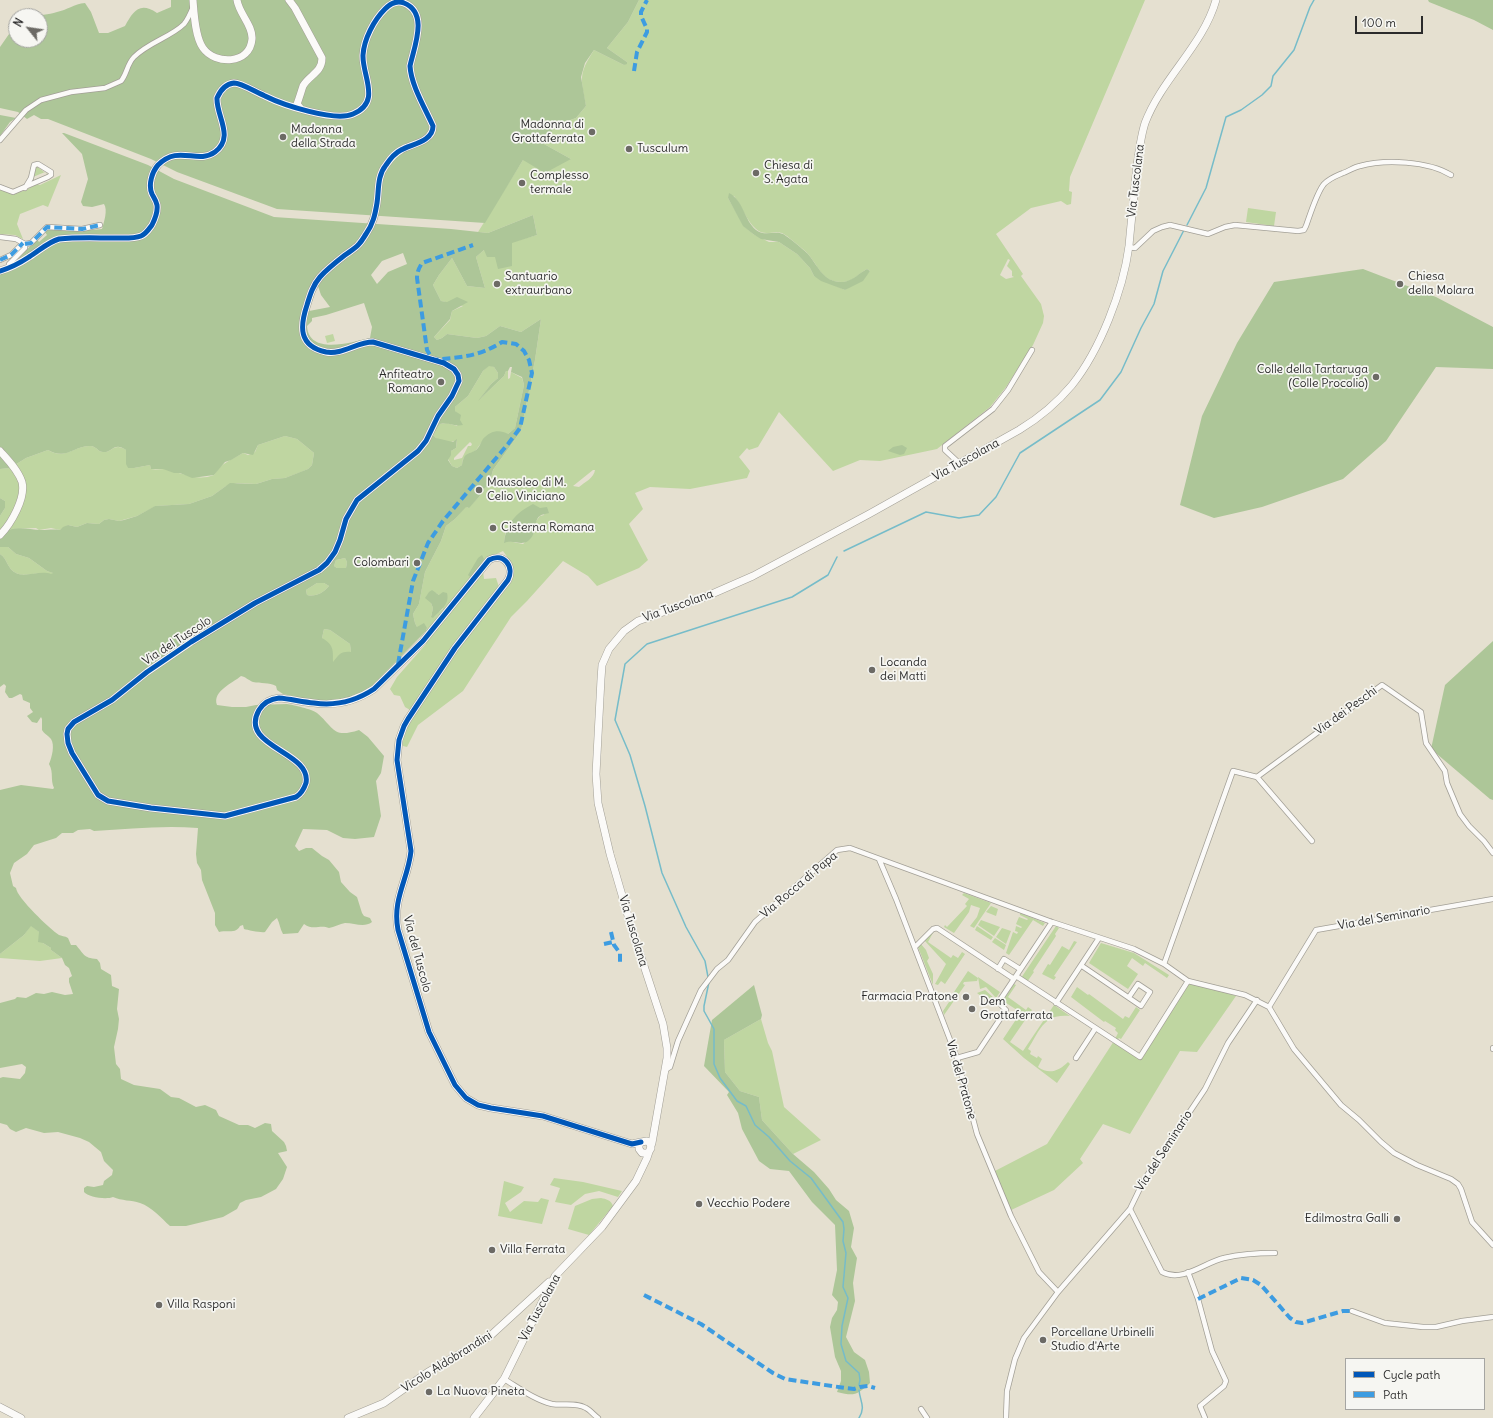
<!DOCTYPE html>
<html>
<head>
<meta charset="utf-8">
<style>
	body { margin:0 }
	#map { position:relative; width:1493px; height:1418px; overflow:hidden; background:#e5e0d0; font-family:Delius,sans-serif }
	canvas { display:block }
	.legend { position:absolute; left:1345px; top:1358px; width:140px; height:52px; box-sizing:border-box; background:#f6f6f2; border:1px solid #a5a5a2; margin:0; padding:5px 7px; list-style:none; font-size:12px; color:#2b2b2b }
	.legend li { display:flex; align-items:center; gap:8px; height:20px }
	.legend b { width:20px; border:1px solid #a5a5a2 }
	.north { position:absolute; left:8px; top:8px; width:40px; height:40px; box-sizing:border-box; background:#f6f6f2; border:1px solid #a5a5a2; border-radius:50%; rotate:300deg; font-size:11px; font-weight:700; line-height:16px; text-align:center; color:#2b2b2b }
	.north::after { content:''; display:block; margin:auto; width:14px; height:18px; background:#6c6a65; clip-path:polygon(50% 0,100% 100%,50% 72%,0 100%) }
	.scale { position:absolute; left:1355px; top:16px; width:68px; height:18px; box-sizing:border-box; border:2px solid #2b2b2b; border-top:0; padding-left:5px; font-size:12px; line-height:14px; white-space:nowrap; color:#2b2b2b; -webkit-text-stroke:3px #f6f6f2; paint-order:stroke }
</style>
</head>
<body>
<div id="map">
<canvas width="1493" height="1418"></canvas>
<ul class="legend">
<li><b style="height:5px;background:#0057b8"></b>Cycle path</li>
<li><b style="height:5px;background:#3d9ce1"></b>Path</li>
</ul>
<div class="north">N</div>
<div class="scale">100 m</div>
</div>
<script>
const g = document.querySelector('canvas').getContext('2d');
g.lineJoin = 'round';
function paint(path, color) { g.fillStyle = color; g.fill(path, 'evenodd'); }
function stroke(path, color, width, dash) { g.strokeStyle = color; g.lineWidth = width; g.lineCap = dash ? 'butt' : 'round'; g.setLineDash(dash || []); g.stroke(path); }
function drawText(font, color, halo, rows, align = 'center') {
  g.font = font + ' Delius,sans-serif'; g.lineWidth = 3.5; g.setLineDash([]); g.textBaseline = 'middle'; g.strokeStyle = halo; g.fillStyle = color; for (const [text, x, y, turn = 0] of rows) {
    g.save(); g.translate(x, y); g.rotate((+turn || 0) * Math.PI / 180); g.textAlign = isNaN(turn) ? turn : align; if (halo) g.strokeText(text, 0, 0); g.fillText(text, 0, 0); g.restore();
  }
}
paint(new Path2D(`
	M639 0H1145L1070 177 1069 191 1072 192 1071 204 1067 205 1061 201 1031 208 996 234 1023 274 1021 276 1041 304 1044 316 1043 323 1033 345 1006 387 990 407 937 449 880 461 860 460 833 471 779 412 758 447 749 450 747 448 739 457 750 471 747 478 690 489 650 487 635 493 643 509 629 524 648 560 639 568 597 586 588 576 563 561 527 601 511 617 463 691 418 725 407 747 403 746 401 740 415 713 405 707 400 696 394 695 390 689 397 677 426 644 424 636 427 628 417 627 415 623 413 614 419 604 425 572 441 541 446 526 455 519 466 506 468 508 479 497 485 488 489 485 493 470 521 431 535 360 541 319 521 332 500 326 486 336 477 338 447 334 442 338 437 340 434 337 450 320 452 311 463 306 441 301 433 285 439 275 452 258 467 286 485 288 476 257 484 250 537 235 533 215 488 233 478 232 523 160 571 159 544 144 556 125 576 118 586 106C581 78 578 75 594 50L624 65 627 62 607 48 628 22ZM734 196C742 206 746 220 756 229 765 237 773 230 782 233 788 236 799 246 804 250 818 262 820 283 843 282 853 282 859 273 867 269L870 271 845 290 814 276 810 268 797 254 779 242H769L753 234 744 226 728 198ZM1008 259 1010 260 1007 266 1012 271V276L1014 277 1006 279 1000 275ZM593 470H595C594 478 585 482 579 487L573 486ZM547 507 544 515 540 516 536 521 535 532 523 544 508 541 504 542 506 529ZM503 551 508 558 513 567 482 618 479 611 499 587 496 578 484 579 483 571 488 558ZM436 593 439 595 443 609 431 617 433 608 431 603Z
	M36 166 47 174V175L45 172 33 177 34 180H33L35 167Z
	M61 175 48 207 43 205 20 214 17 224 23 239 15 235 0 234V189C14 196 24 192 37 184L40 185Z
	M1248 208 1276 212 1274 226 1246 222Z
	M333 334 335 341 327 343 325 336Z
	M489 365 494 367 498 373V378L491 384 480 399 504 376 506 371H508V379L510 378 511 372 522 378 524 385 515 428 508 434 484 439 476 450 463 459 462 465 457 468 452 466 448 459 451 451 456 448 457 440C450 444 438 442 433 435L440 424 447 423 457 426 460 420 455 411V407L468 396 483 371ZM470 442 472 444 471 446H468L462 458 454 460V458Z
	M285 436 297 439 314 453 312 465 308 469 301 472 285 478 272 479 256 484 237 483 226 486 212 496 189 504 156 506 137 516 119 521 109 519 104 520 99 524 87 523 77 527 68 525 60 530 51 528 39 530 36 528 11 529 7 532 0 533V516L5 508V501L0 498V469L10 468 26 458 48 450C65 460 72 447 89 446 96 445 98 452 103 452 112 453 114 442 126 450L128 468H134L150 465 151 469C156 470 160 469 164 469 181 472 196 482 214 475 221 463 231 460 243 453L248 455 255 452 258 445Z
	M0 547H8L16 554 29 558 47 571 54 573 51 575C39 570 25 578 16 573 7 569 8 559 0 554Z
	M345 558 347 562 346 568H337L334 566 336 560Z
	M317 583H324L329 586C323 593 316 597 307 595L306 590Z
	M324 629 330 630 350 644 351 652 333 663 322 638Z
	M964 893 991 903 974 928 970 926 977 917 980 908 971 905 969 912 954 933 944 927 945 925 947 927 967 906 965 904 969 899 962 895Z
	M991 906 998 909 996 916 986 912Z
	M1020 913 1045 923 1043 926 1033 920 1009 955 1006 953 1013 932 1017 934 1018 932 1015 931 1016 926 1021 928 1022 927 1016 924 1019 917 1027 920 1028 919 1020 915Z
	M981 920 1000 927 994 936 978 925Z
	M31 925 39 932 43 943 51 948V950L62 958 40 961 0 958V954L24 935Z
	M977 926 993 937 991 940 975 930Z
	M1056 926 1059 928 1055 934 1056 936 1033 971 1034 972 1027 982 1021 978Z
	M1002 928 1011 931 1006 944 996 937Z
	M934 931 928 942 951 958 953 955 958 958 962 952 965 954 945 984 941 981 938 985 935 984 946 964 924 940Z
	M995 938 1006 945 1004 950 992 942Z
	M1074 941 1077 942 1054 976 1056 977 1054 980 1042 974 1048 964 1050 965 1062 946 1069 950Z
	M1101 943 1134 953 1169 975 1167 978 1145 963 1143 966 1132 958 1127 966 1138 974 1128 989 1089 963Z
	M921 944 926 950 929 958 927 961 933 974V985L918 947Z
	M968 971 978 978 977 981 964 982 963 984 965 985 944 1015 943 1011 951 999 950 998Z
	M978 977 1000 992 996 998 986 987 980 989Z
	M1014 984 1016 985 1008 997 1026 1010 1028 1007 1032 1010 1010 1042 1023 1051 1054 1005 1070 1016C1044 1013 1040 1030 1028 1049L1031 1051 1030 1054 1037 1058 1038 1056 1042 1059 1038 1067C1049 1075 1059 1071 1068 1062L1070 1064 1057 1083 1024 1058 1003 1039 1019 1015 1016 1013 1017 1010 1003 1001Z
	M1189 984 1206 986 1236 996 1197 1052 1180 1051 1130 1134 1103 1124 1080 1159 1083 1163 1054 1190 1009 1211 993 1172 1047 1144 1114 1041 1140 1057 1185 986Z
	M1077 987 1088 995 1089 994 1123 1019 1125 1016 1129 1018 1136 1007 1140 1010 1121 1039 1119 1038 1117 1040 1115 1039 1118 1033 1115 1030 1116 1028 1105 1021 1104 1022 1071 997Z
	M985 990 995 999 990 1003 977 993Z
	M761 1019 768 1043 772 1051 784 1107 821 1140 793 1154 762 1120 759 1097 740 1091 725 1072 724 1040Z
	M554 1178 583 1182 622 1191 618 1197 599 1191 585 1194 571 1205 555 1202 560 1188 550 1185Z
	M504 1181 524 1187 521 1192 505 1203 510 1212 524 1201 538 1202 541 1198 549 1200 542 1224 498 1216Z
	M601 1198C606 1199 611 1200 613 1206L589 1235 568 1229 575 1206 592 1199Z`), '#bfd6a1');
paint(new Path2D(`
	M171 0H639L628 22 607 48 627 62V64L624 65 594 50 585 63 581 77 586 106 576 118 556 125 544 144 571 159 545 173 523 160 485 223 277 209 177 172 151 159 48 119H41L34 115 27 119 18 112 0 108V47L16 24V40H40V16H31C40 15 48 15 57 12 67 10 74 4 85 3L91 12 99 33H108L125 26C133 12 139 1 157 13L171 7Z
	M1428 0H1493V30L1474 20 1429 2Z
	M0 115 16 118 10 122 0 136Z
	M62 133H64L148 165 174 179 274 217 451 229 488 233 533 215 537 235 512 243V266L498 269 495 257H487L484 250 476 257 485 288 467 286 452 258 439 275 433 285 441 301 447 302 457 297 468 302 452 311 450 319 434 337 437 340 442 338 447 334 477 338 486 336 500 326 521 332 541 319 535 360 521 431 493 470 489 485 485 488 479 497 469 508 466 507 455 519 446 526 441 541 425 572 419 604 413 614 415 623 417 627 424 623 427 628 426 631 364 694 331 701H314L283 694 277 690 276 686C269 682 261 684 253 682 248 680 246 677 241 676 233 683 212 691 217 705L232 707H246L256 705 287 704C293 705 312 709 317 713 334 727 332 739 359 730L368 737 384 756 381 773 376 781 381 816 374 837 355 839 343 838 327 830 303 829 295 846 299 851 306 848H312L322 856 329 860 339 872 341 882 350 892 357 897 362 913 364 916 370 918 372 922C364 928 355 923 345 923 340 924 334 927 329 928 320 924 314 931 304 924L298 933 283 934C280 929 280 924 277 918L272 922 265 932C261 933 248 930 244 929L243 925 240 926C236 934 228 930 219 932L215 925V913L202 880 201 870 197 863 196 854 198 828C163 825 129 829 94 831L90 829 78 830 73 833H62L56 838 34 845 27 854 14 863 10 873 13 886 16 888C17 898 50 929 59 935 61 936 65 936 68 938L71 945H76C84 954 83 958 97 959L100 963 101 969 111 975 112 986 119 989 117 1009 119 1019 118 1029 114 1047 116 1064 120 1069 121 1079 134 1085 160 1089 171 1097 179 1098 196 1107 205 1105 216 1110 219 1116 239 1125H248L255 1128 265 1123 271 1124 272 1131 284 1142 286 1146 287 1151 278 1153 287 1167 283 1179 276 1189 261 1197 246 1200 240 1203 237 1209 223 1217 186 1226H170C161 1218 152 1207 140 1203 131 1200 122 1201 113 1197 106 1200 88 1197 84 1192V1188L87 1186 94 1187 103 1185 104 1181 112 1175 113 1170 104 1161 101 1152 89 1142 80 1138 58 1132 44 1133 26 1128 16 1132 10 1129 7 1125 0 1123V1078L3 1077 20 1079 25 1073 26 1067 22 1064 0 1068V1003L15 999 17 997 26 998 36 993 44 994 52 992 65 995 73 994 69 982V978L72 976 69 968 65 965 62 958 51 950V948L43 943 38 942 39 932 31 926 24 935 0 954V790L21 785 53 789 54 788C50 779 54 773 49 764 52 757 55 745 51 739 48 735 44 734 42 730V719L41 717 37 723 32 722 27 716 33 712 30 708V703L23 700 22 695 20 694 12 698H9L5 692 6 686 4 684 0 687V554C8 559 7 569 16 573 25 578 39 570 51 574L53 573 47 571 29 558 16 554 8 547H0V533C4 532 8 529 12 529 21 527 32 530 41 530 48 530 53 529 60 530L63 527 68 525 77 527 87 523 99 524 104 520 109 519 119 521 124 520 137 516 155 506 189 504 212 496 230 483 256 484 272 479 285 478 308 469 312 465 314 453 297 439 285 436 258 445 253 455 243 453 231 460 225 462 214 475 192 478 180 473H174L163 469H151L150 465 134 468H128L126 464V450C114 441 112 453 103 452 98 452 96 445 89 446 72 447 66 460 48 450L26 458 10 468 0 469V274L16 261 37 239 39 242 47 235 45 232 52 227 91 228 92 230 102 229C104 222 108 210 104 204L92 207 83 206 81 202 88 179 82 154ZM403 253 407 264 388 272 377 284 371 275 382 261ZM317 286H318L321 295 330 307 309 311ZM364 303 372 327 370 338C352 342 309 356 307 326L312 321V318L326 315ZM489 366 494 367 498 373V378L491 384 478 401 504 376 506 371H508L510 367H512L511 372 522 377 524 385 515 428 508 434C499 429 490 431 483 439 481 442 479 448 476 450 468 455 464 452 462 465L457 468 452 466 448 460 451 455V451L456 448 457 439 453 442 436 438 433 435 440 424C450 422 454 427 463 425L460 420 461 415 455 411V407L468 396 483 371ZM345 558 347 562 346 568H337L334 566 336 560ZM317 583H324L329 586C323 593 316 597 307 595L306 590ZM324 629 330 630 350 644 351 652C340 651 339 655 333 662 333 650 334 645 322 638Z
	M729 193C744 201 744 220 756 230 766 237 774 230 783 234 787 236 803 249 807 253 818 265 823 283 843 282 853 281 859 273 867 269L870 271 863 281 845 290 821 281 814 276 810 268 797 254 779 242 761 239 753 234 743 226 728 198Z
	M1363 269 1436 297 1493 327V369L1436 367 1386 441 1343 479 1262 507 1214 518 1180 505 1202 416 1237 343 1274 282Z
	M902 445 907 448 904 454 900 455 888 451 893 447Z
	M0 498 5 501V508L0 516Z
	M533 504 540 508 547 507 549 513C547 514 542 514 540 516 533 520 538 534 528 541 521 546 512 539 504 543 506 523 516 513 533 504Z
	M482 555 484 559C480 565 476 572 470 577L468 575 478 558Z
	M432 590 439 595 443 592 447 593C450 605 440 610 433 618L431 617 433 608 431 603 425 598 429 592Z
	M1493 641V800L1490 799 1431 749 1445 685Z
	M754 985 762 1015 761 1019 724 1040 725 1072 740 1091 759 1097 762 1120 793 1154 814 1172 829 1189 836 1200 849 1211 854 1228 851 1247 857 1258 853 1283 855 1301 846 1337 854 1352 865 1360 869 1372 870 1383C856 1396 854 1396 837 1392L841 1381V1371L835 1357 830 1327 832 1318 837 1310 838 1302 832 1295 837 1270 835 1225 812 1202 789 1171 770 1169 759 1161 742 1129 738 1113 727 1095 729 1092 704 1066 712 1020Z`), '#adc698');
stroke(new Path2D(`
	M1187 225 1206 188 1226 117 1241 110 1262 95 1271 86 1273 76 1294 50 1310 7 1314 0
	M844 551 926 512 959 518 979 515 996 497 1020 453 1100 400 1121 372 1141 328 1154 304 1163 271 1184 230
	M708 977 705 961 686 927 662 873 645 806 630 755 615 720 625 664 647 644 792 597 828 575 837 557
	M709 982 704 1006V1011L714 1029V1064L720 1078 737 1101 746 1106 755 1125 769 1137 790 1161 811 1178 843 1222 844 1229 843 1241 846 1253 843 1287 848 1298 842 1326 841 1344 846 1361 859 1373 860 1380 859 1385
	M859 1390C860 1402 866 1406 859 1418`), '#76bcc9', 1.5);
const street = new Path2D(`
	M0 140 26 110 41 100 71 92 105 88 121 81C127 74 127 64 134 57 149 42 171 37 184 24 188 19 191 12 193 7
	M0 187 13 192 48 177 51 175V172L38 164 34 165 31 178 25 188
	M0 237 16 239 25 244V248L9 264V268
	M25 244 31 243 47 227 82 229 100 225
	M1128 247 1135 248 1153 231 1162 227 1170 225 1208 234 1225 227 1235 225 1298 231 1304 230 1306 226C1310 215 1317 192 1324 184 1330 178 1336 176 1343 173 1349 171 1354 167 1360 166 1385 159 1428 161 1451 175
	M0 260 11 255 23 243
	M960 464 945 450V446L993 409 1008 390 1032 350
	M1257 777 1312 841
	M879 859 896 899 957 1058 977 1134 1011 1216 1039 1272 1058 1292
	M915 947 933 929 937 928 1014 979
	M1164 964 1233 771 1257 777 1382 685 1421 712 1426 743 1445 771 1447 783 1460 814 1469 826 1484 841 1493 853
	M1082 966 1141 1006 1150 992 1138 984 1129 997
	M998 969 1004 959 1020 969
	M1016 976 1140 1057 1188 981
	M1056 1003 1099 938
	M1269 1007 1294 1049 1341 1105 1359 1120 1381 1142 1394 1153 1417 1165 1451 1179 1458 1184 1461 1189 1472 1222 1493 1245
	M1269 1007 1316 930 1493 899
	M1493 1048V1049
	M957 1058 978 1052 1006 1010 1001 1005 1000 1000 1052 922
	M1076 1058 1095 1029
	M665 1070 670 1067 678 1041 701 990 717 969 728 960 755 922 837 850 850 848 1052 922 1134 949 1164 964 1188 981 1245 995 1269 1007
	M1130 1209 1162 1272C1183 1283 1205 1262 1224 1258 1241 1254 1258 1253 1275 1253
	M1188 1272 1198 1299 1212 1351 1226 1381 1224 1386 1200 1406 1205 1418
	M1352 1311 1385 1323 1423 1327H1436L1462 1321 1493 1317
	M504 1379C519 1388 535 1400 552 1404 562 1406 576 1402 586 1408 590 1410 594 1415 598 1418
	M921 1409 927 1418
	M1006 1418 1007 1391 1015 1359 1024 1338 1058 1292 1130 1209 1144 1180 1205 1089 1228 1043 1257 1000`);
const secondary = new Path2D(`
	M193 0C194 13 195 37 203 48 215 65 250 65 252 39 253 25 239 14 237 0
	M289 0 295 8 322 58C322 73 309 75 303 86 301 92 299 99 297 104L301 109
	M0 271C10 268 20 263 29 257 39 251 48 242 59 239 77 237 96 238 114 238 123 238 133 239 141 236 146 234 149 229 152 225 155 219 158 212 157 205 156 200 154 198 152 194 148 185 152 172 158 165 179 144 197 165 215 152 235 137 216 116 217 98 220 91 225 84 234 83 242 83 257 93 265 96 283 105 335 122 353 114 382 102 362 76 363 55 364 39 374 20 385 9 390 4 397 0 404 3 429 13 414 47 410 66 411 85 425 108 433 126 433 142 411 144 401 150 395 153 390 159 386 165 377 176 379 190 377 203 375 215 373 224 366 234 364 237 362 241 359 244 356 248 349 252 345 255 336 262 327 269 320 277 313 285 310 295 307 305 300 326 298 346 326 352 342 355 357 342 373 342L444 363 454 369 458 375 459 381 452 396 438 416 426 441 418 451 357 500 346 519 340 540 335 552 327 563 319 570 255 603 191 642 147 672 112 700 74 722 68 729 67 734 68 743 72 753 98 795 108 801 151 808 225 816 296 797C301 794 304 789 306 783 312 751 238 747 259 710 264 702 270 699 279 698 291 699 302 702 314 703 335 706 356 701 374 689L423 641 489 560C503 552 515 566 508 580L455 648 408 719 404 726 399 740 397 760 411 851C408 880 392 899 398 930L429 1032 455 1085 466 1098 478 1105 491 1108 543 1116 632 1144 641 1142
	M0 451C8 460 18 470 22 482 26 498 11 524 0 535
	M650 1150 648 1153H642L639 1149V1145L641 1142 647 1141 650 1143 651 1148
	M0 1407 21 1418
	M348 1418 384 1403 428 1372 489 1337 549 1282
	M474 1418 504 1379 555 1276 602 1227 636 1181 647 1158 652 1143 667 1058V1048L663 1024 631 926 610 854 598 803 596 774 601 679 602 665 609 649 624 631 638 621 705 597 753 576 869 514 1019 430C1039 418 1057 403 1072 385 1100 350 1123 291 1129 246 1131 222 1134 198 1136 174 1138 157 1140 139 1145 123 1162 78 1203 46 1216 0`);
stroke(street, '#a29f96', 6);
stroke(secondary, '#a29f96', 8);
stroke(street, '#fbfaf8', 4.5);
stroke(secondary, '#fbfaf8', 7);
stroke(new Path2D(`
	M634 71 637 52 647 32V29L641 16V12L647 0
	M25 244 31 243 47 227 82 229 100 225
	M0 260 11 255 23 243
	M398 664 413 581 428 543 443 521 508 444 520 428 532 373 529 360 524 351 516 344 502 342C478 357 461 357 433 360L427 350 417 278C417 272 419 268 422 263L473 245
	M611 932 614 945 620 953V963
	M604 944 613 942
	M644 1295 701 1324 773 1373 785 1379 845 1388 854 1389 860 1387 868 1386 875 1388
	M1198 1299 1241 1278 1253 1280 1261 1285 1290 1318 1296 1322 1302 1323 1343 1311H1352`), '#3d9ce1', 4, [8, 4]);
stroke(new Path2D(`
	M0 271C10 268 20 263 29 257 39 251 48 242 59 239 77 237 96 238 114 238 123 238 133 239 141 236 146 234 149 229 152 225 155 219 158 212 157 205 156 200 154 198 152 194 148 185 152 172 158 165 179 144 197 165 215 152 235 137 216 116 217 98 220 91 225 84 234 83 242 83 257 93 265 96 283 105 335 122 353 114 382 102 362 76 363 55 364 39 374 20 385 9 390 4 397 0 404 3 429 13 414 47 410 66 411 85 425 108 433 126 433 142 411 144 401 150 395 153 390 159 386 165 377 176 379 190 377 203 375 215 373 224 366 234 364 237 362 241 359 244 356 248 349 252 345 255 336 262 327 269 320 277 313 285 310 295 307 305 300 326 298 346 326 352 342 355 357 342 373 342L444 363 454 369 458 375 459 381 452 396 438 416 426 441 418 451 357 500 346 519 340 540 335 552 327 563 319 570 255 603 191 642 147 672 112 700 74 722 68 729 67 734 68 743 72 753 98 795 108 801 151 808 225 816 296 797C301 794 304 789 306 783 312 751 238 747 259 710 264 702 270 699 279 698 291 699 302 702 314 703 335 706 356 701 374 689L423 641 489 560C503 552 515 566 508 580L455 648 408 719 404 726 399 740 397 760 411 851C408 880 392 899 398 930L429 1032 455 1085 466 1098 478 1105 491 1108 543 1116 632 1144 641 1142`), '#0057b8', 5);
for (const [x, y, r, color] of [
	[592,132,4,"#6c6a65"],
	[283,137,4,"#6c6a65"],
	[629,149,4,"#6c6a65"],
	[756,173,4,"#6c6a65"],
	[522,183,4,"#6c6a65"],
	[497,284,4,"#6c6a65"],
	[1400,284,4,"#6c6a65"],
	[1376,377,4,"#6c6a65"],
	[441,382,4,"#6c6a65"],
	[479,490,4,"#6c6a65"],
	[493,528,4,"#6c6a65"],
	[417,563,4,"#6c6a65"],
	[872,670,4,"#6c6a65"],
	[966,997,4,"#6c6a65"],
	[972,1009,4,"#6c6a65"],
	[699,1204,4,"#6c6a65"],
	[1397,1219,4,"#6c6a65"],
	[492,1250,4,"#6c6a65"],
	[159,1305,4,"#6c6a65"],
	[1043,1340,4,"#6c6a65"],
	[429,1392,4,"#6c6a65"]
]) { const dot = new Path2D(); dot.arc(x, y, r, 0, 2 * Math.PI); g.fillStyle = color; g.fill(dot); stroke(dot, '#f6f6f2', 1.5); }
drawText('12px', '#2b2b2b', '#f6f6f2', [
	["Madonna di",584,125,"right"],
	["Grottaferrata",584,139,"right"],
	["Madonna",291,130],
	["della Strada",291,144],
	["Tusculum",637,149],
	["Chiesa di",764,166],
	["S. Agata",764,180],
	["Complesso",530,176],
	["termale",530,190],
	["Santuario",505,277],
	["extraurbano",505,291],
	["Chiesa",1408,277],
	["della Molara",1408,291],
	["Colle della Tartaruga",1368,370,"right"],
	["(Colle Procolio)",1368,384,"right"],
	["Anfiteatro",433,375,"right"],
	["Romano",433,389,"right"],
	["Mausoleo di M.",487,483],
	["Celio Viniciano",487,497],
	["Cisterna Romana",501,528],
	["Colombari",409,563,"right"],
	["Locanda",880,663],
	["dei Matti",880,677],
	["Farmacia Pratone",958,997,"right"],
	["Dem",980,1002],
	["Grottaferrata",980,1016],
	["Vecchio Podere",707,1204],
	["Edilmostra Galli",1389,1219,"right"],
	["Villa Ferrata",500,1250],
	["Villa Rasponi",167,1305],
	["Porcellane Urbinelli",1051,1333],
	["Studio d'Arte",1051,1347],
	["La Nuova Pineta",437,1392]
], 'left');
drawText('12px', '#2b2b2b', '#f6f6f2', [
	["Via Tuscolana",1136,181,-83],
	["Via Tuscolana",966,460,-29],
	["Via Tuscolana",678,606,-20],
	["Via del Tuscolo",177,641,-33],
	["Via dei Peschi",1346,711,-36],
	["Via Rocca di Papa",799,885,-40],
	["Via del Seminario",1384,918,-10],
	["Via Tuscolana",633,931,73],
	["Via del Tuscolo",417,954,75],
	["Via del Pratone",961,1080,74],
	["Via del Seminario",1164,1151,-57],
	["Via Tuscolana",540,1308,-62],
	["Vicolo Aldobrandini",447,1362,-32]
]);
</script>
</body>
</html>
